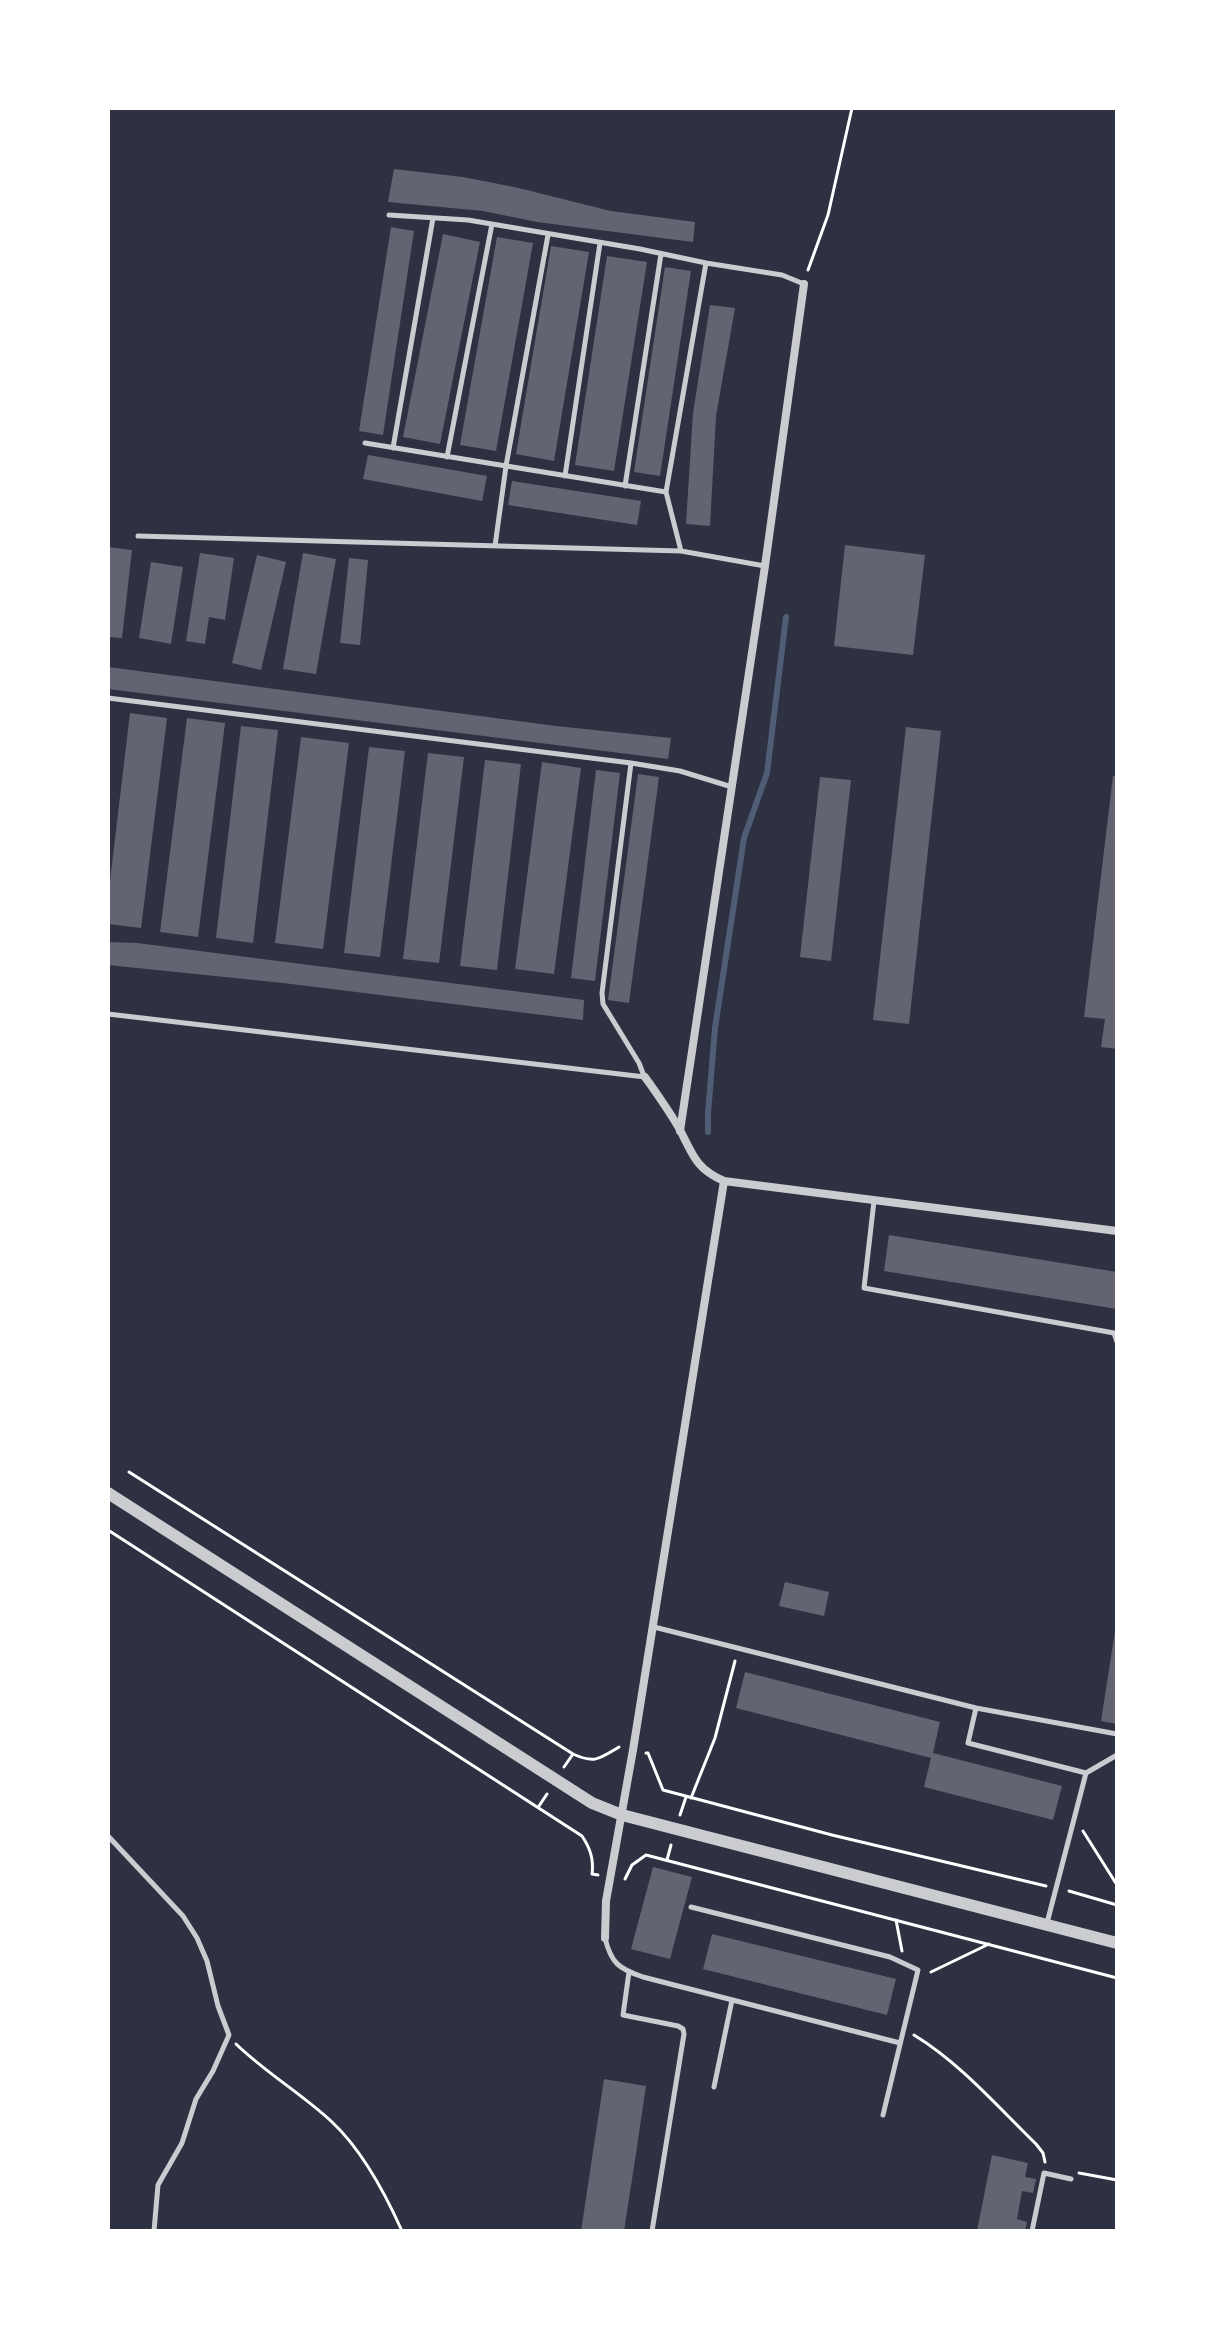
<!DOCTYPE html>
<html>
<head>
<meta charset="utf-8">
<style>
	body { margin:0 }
	#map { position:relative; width:1225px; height:2339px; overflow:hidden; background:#2d3142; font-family:"Noto Sans",sans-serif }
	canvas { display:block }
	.frame { position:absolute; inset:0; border:110px solid #fff; pointer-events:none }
</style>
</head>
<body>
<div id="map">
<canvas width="1225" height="2339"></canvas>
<div class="frame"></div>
</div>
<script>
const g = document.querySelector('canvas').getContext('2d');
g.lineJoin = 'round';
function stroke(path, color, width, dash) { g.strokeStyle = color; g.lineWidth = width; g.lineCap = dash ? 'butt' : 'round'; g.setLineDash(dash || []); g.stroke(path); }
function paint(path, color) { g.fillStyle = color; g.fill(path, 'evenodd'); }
stroke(new Path2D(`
	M708 1132V1114L715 1028 744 838 767 773 786 617`), '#4f5d75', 6);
paint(new Path2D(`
	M394 169 463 177 519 188 611 211 695 222 693 242 537 222 483 211 388 202Z
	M391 227 414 231 383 435 359 431Z
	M443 234 480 242 440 444 403 437Z
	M497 237 533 243 496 451 460 445Z
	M551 246 589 252 554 461 516 454Z
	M607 256 647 262 614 471 575 465Z
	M665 267 691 271 660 476 634 472Z
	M710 305 735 308 716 416 710 526 686 524 693 413Z
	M368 455 487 476 482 501 363 479Z
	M512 481 641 501 637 525 508 505Z
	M845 545 925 555 913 655 834 646Z
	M108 547 132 550 122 638 108 637Z
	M200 553 234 558 225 620 209 617 205 644 186 641Z
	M303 553 336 559 316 674 283 669Z
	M257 555 286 562 261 670 232 663Z
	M349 558 368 560 360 645 340 643Z
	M151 562 183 567 171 644 139 638Z
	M108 667 556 726 671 738 668 759 108 689Z
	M130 713 167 718 141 928 108 924V897Z
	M187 718 225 723 198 937 160 932Z
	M241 726 278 730 253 943 216 938Z
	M906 727 941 731 909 1024 873 1020Z
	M301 737 349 743 323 949 275 943Z
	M369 747 405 751 380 957 344 953Z
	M428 753 464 757 439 963 403 959Z
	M485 760 521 764 497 970 460 966Z
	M542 762 581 768 554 974 515 969Z
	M596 770 620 773 595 981 571 978Z
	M638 774 659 777 629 1003 608 1000Z
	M1113 776H1117V1049L1101 1047 1105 1019 1084 1017Z
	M820 777 851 780 831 961 800 957Z
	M108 942 137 943 584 1000 583 1020 283 983 108 965Z
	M889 1235 1117 1272V1309L884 1271Z
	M785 1582 829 1592 824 1616 779 1606Z
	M1115 1631 1117 1632V1724L1101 1721Z
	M745 1672 940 1722 933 1753 1062 1786 1053 1820 924 1787 931 1758 736 1708Z
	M653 1867 692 1877 670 1959 631 1949Z
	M712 1934 896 1979 887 2015 703 1969Z
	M604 2079 646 2086 637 2147 624 2231H581Z
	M992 2155 1028 2163 1025 2177 1036 2179 1033 2193 1022 2191 1017 2219 1027 2222 1025 2231H977Z`), '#626471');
stroke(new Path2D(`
	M808 270 828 215 852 108
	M129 1472 573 1754C595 1764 599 1759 619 1747
	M108 1530 582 1836C590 1848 594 1859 592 1874L598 1875
	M646 1753H648L663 1790 832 1835 1046 1886
	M564 1767 573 1754
	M691 1798 715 1738 735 1661
	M539 1806 547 1794
	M680 1815 686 1797
	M1083 1831 1117 1885
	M667 1860 671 1845
	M625 1879 632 1865 646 1855 1117 1978
	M1069 1891 1117 1905
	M896 1920 902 1951
	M931 1972 989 1944
	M914 2035C960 2063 997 2106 1036 2144L1043 2153 1045 2162
	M236 2044C266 2073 302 2094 332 2122 362 2150 385 2193 402 2231
	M1079 2173 1117 2180`), '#fff', 3);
stroke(new Path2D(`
	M389 215 468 220 640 249 706 263 782 275 804 284
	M365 443 666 492
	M393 448 433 218
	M447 457 492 224
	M565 476 600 243
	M625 486 661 254
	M138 536 681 551 765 566
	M495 546 506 466 548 235
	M681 551 666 492 706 263
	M108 698 631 763 680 771 732 787
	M631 763 602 993 603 1004 639 1063 644 1076
	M108 1014 645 1077
	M874 1201 864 1288 1114 1333 1117 1342
	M654 1627 976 1708 968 1743 1086 1773 1117 1755
	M976 1708 1117 1734
	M108 1836 183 1916 197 1938 207 1961 218 2006 229 2035 213 2071 196 2099 182 2143 158 2185 154 2231
	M691 1907 890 1957 918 1970 883 2115
	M1047 1923 1086 1773
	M605 1938C611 1963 619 1969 643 1977L900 2043
	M629 1972 623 2015 678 2026 683 2029 684 2034 652 2231
	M714 2087 732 2000
	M1032 2231 1044 2173 1071 2179`), '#caccd0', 5);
stroke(new Path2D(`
	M645 1077C657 1094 670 1112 680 1130 693 1155 696 1169 724 1181L1117 1231
	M680 1131 765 566 804 284
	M605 1938 606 1901 633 1750 724 1181`), '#caccd0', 8);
stroke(new Path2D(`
	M108 1493 592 1803 622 1815 1117 1943`), '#caccd0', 12);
</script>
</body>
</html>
